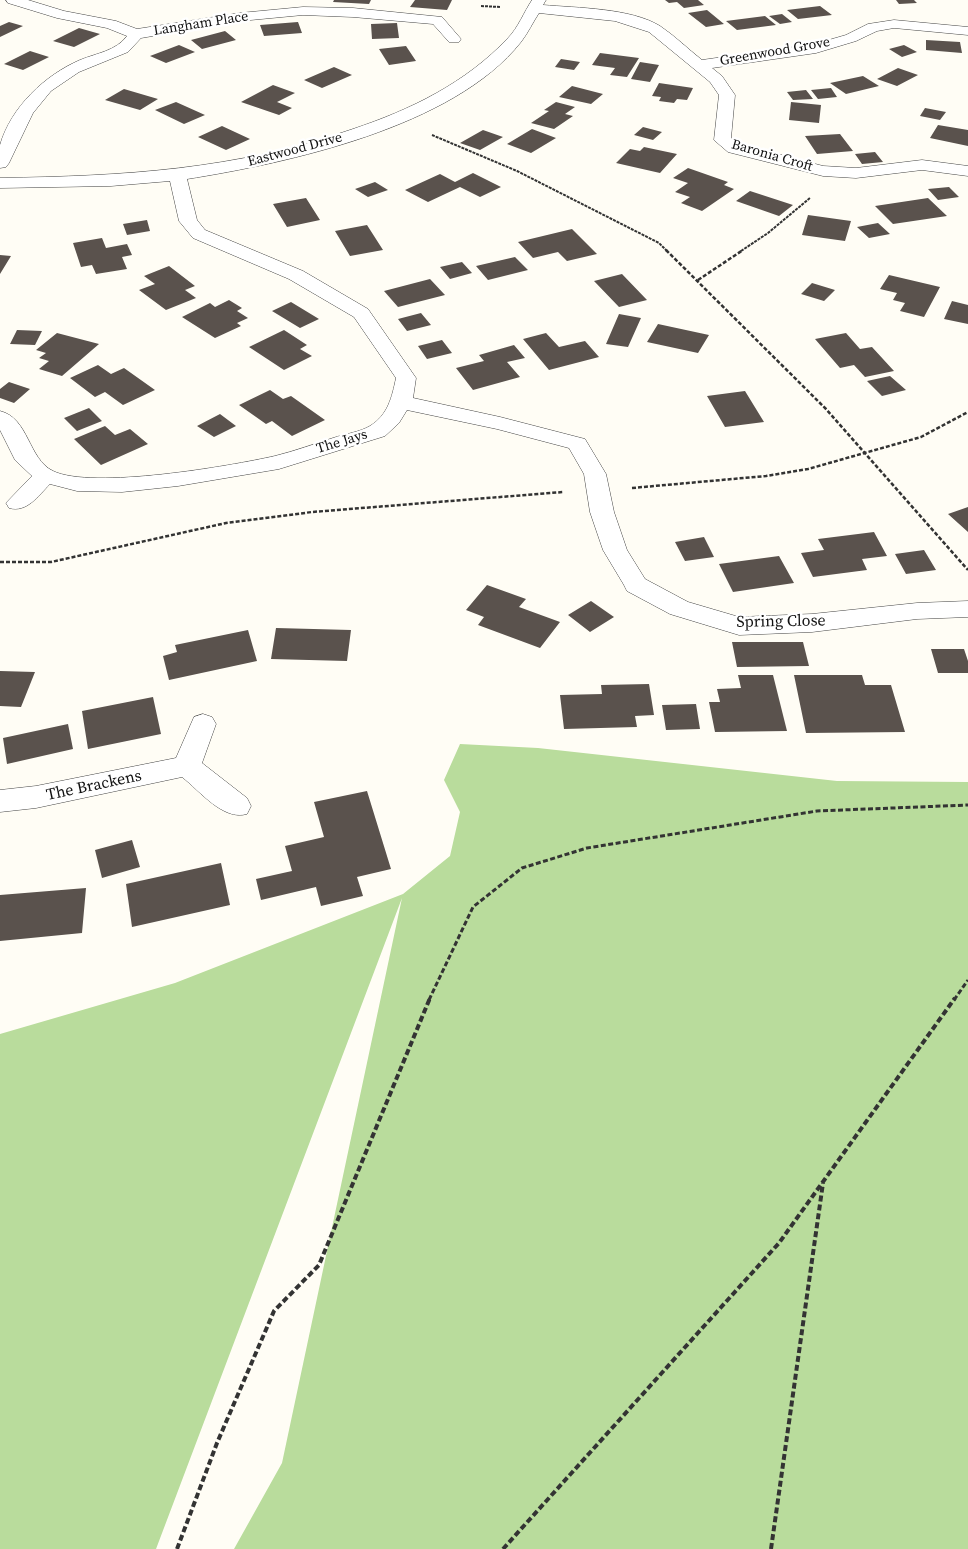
<!DOCTYPE html>
<html>
<head>
<meta charset="utf-8">
<style>
	body { margin:0 }
	canvas { display:block; background:#fffdf5 }
</style>
</head>
<body>
<canvas width="968" height="1549"></canvas>
<script>
const g = document.querySelector('canvas').getContext('2d');
g.lineJoin = 'round';
function paint(path, color) { g.fillStyle = color; g.fill(path, 'evenodd'); }
function stroke(path, color, width, dash) { g.strokeStyle = color; g.lineWidth = width; g.lineCap = dash ? 'butt' : 'round'; g.setLineDash(dash || []); g.stroke(path); }
function drawText(font, color, halo, rows, align = 'center') {
  g.font = font + ' "Source Serif 4",serif'; g.lineWidth = 5; g.setLineDash([]); g.textBaseline = 'middle'; g.strokeStyle = halo; g.fillStyle = color; for (const [text, x, y, turn = 0] of rows) {
    g.save(); g.translate(x, y); g.rotate((+turn || 0) * Math.PI / 180); g.textAlign = isNaN(turn) ? turn : align; if (halo) g.strokeText(text, 0, 0); g.fillText(text, 0, 0); g.restore();
  }
}
paint(new Path2D(`
	M460 744 538 748 837 781 968 782V1549H234L282 1463 402 898 156 1549H0V1034L175 983 403 894 450 856 460 812 444 780Z`), '#b9dc9c');
paint(new Path2D(`
	M334 0H371L369 4 333 2Z
	M415 0H452L447 10 410 7Z
	M665 0H698L704 5 684 8 677 2 669 3Z
	M896 0H914L917 3 899 4Z
	M820 6 832 15 798 19 787 10Z
	M707 10 724 24 706 27 688 13Z
	M782 14 792 22 780 24 769 16Z
	M765 16 776 25 737 30 726 21Z
	M9 22 23 26 0 37V26Z
	M298 22 302 33 264 36 260 25Z
	M397 23 399 38 372 39 371 24Z
	M79 28 100 34 74 47 53 41Z
	M225 31 236 40 202 49 191 40Z
	M926 40 960 42 962 53 926 50Z
	M179 45 195 52 166 63 150 56Z
	M904 45 917 52 902 57 889 49Z
	M406 46 416 61 389 65 379 49Z
	M30 51 49 57 23 70 4 64Z
	M600 53 639 58 627 77 610 75 615 68 592 65Z
	M561 59 580 62 574 70 555 67Z
	M640 62 659 65 650 82 631 79Z
	M334 67 352 75 322 88 304 80Z
	M898 68 918 75 897 86 877 79Z
	M863 76 879 86 846 94 830 83Z
	M659 83 693 88 687 100 677 99 674 103 659 101 661 97 652 96Z
	M273 85 295 93 277 102 292 108 279 115 241 102Z
	M572 86 603 94 591 104 559 97Z
	M831 88 837 97 818 99 811 90Z
	M124 89 158 99 140 110 105 100Z
	M806 90 813 99 793 100 787 92Z
	M176 102 205 115 184 124 155 110Z
	M556 102 575 107 565 114 573 116 554 129 531 123 549 111 544 110Z
	M791 102 821 105 819 123 789 120Z
	M925 108 946 112 940 120 920 116Z
	M938 125 968 130V146L930 138Z
	M222 126 250 139 226 150 198 137Z
	M643 127 662 132 653 140 634 135Z
	M532 129 556 138 531 153 507 144Z
	M483 130 503 137 480 150 460 143Z
	M840 134 853 151 817 154 805 136Z
	M644 147 677 154 660 173 616 163 630 149 640 151Z
	M875 152 883 162 862 164 855 154Z
	M688 168 728 182 724 185 734 189 702 211 681 203 690 197 675 192 688 183 673 178Z
	M473 173 501 187 480 197 460 187 428 202 405 190 440 174 455 182Z
	M375 182 388 190 368 197 355 189Z
	M949 187 959 197 938 200 928 189Z
	M750 191 793 205 779 216 736 201Z
	M306 198 320 220 287 227 273 204Z
	M928 198 947 216 893 224 875 206Z
	M808 215 851 221 845 241 802 235Z
	M147 220 150 231 127 235 123 224Z
	M878 223 890 234 869 238 857 227Z
	M367 225 383 250 350 256 335 231Z
	M572 229 597 254 567 261 558 252 533 258 518 242Z
	M102 238 106 248 127 244 132 255 122 257 127 269 96 274 92 265 81 267 73 243Z
	M0 255 11 256 0 274Z
	M515 257 528 270 488 280 476 266Z
	M462 262 472 273 450 279 440 267Z
	M169 266 195 286 185 290 196 298 166 310 139 290 155 284 144 276Z
	M622 274 647 300 619 307 594 281Z
	M889 275 940 287 924 317 900 311 905 303 893 300 897 293 880 289Z
	M430 279 445 295 398 307 384 291Z
	M812 283 835 290 824 301 801 294Z
	M229 300 242 308 237 311 248 318 237 323 241 326 215 338 182 317 210 303 215 307Z
	M952 301 968 305V324L944 319Z
	M291 302 319 319 300 328 272 311Z
	M421 313 431 325 407 331 398 319Z
	M619 314 641 318 628 347 606 344Z
	M658 324 709 335 698 353 647 342Z
	M17 330 42 331 35 345 10 344Z
	M284 330 307 345 300 349 312 356 284 370 249 347Z
	M57 333 99 344 62 376 39 369 49 361 39 358 46 353 36 350Z
	M546 333 559 347 585 341 599 357 549 370 523 339Z
	M846 333 860 349 872 347 894 371 865 377 854 365 840 368 815 339Z
	M442 340 452 353 427 359 418 346Z
	M514 345 525 358 507 362 520 377 473 390 456 368 484 361 479 355Z
	M98 365 111 374 124 368 155 390 123 405 105 392 95 397 70 378Z
	M890 376 906 390 882 396 867 381Z
	M9 382 30 389 14 403 0 398V389Z
	M270 390 283 399 291 396 325 420 292 436 272 421 266 424 239 405Z
	M745 391 764 422 725 427 707 396Z
	M89 408 102 421 77 431 64 418Z
	M220 414 236 426 214 437 197 426Z
	M105 426 115 435 130 429 148 444 101 465 74 439Z
	M968 507V532L948 514Z
	M874 532 887 556 862 559 867 570 813 577 801 553 824 550 818 539Z
	M704 537 714 557 685 561 675 542Z
	M924 550 936 570 906 574 895 554Z
	M779 556 794 583 733 592 719 564Z
	M487 585 526 599 519 607 560 622 540 648 478 625 484 617 466 610Z
	M591 601 614 617 590 632 568 615Z
	M276 628 351 630 347 661 271 659Z
	M248 630 257 661 169 680 163 656 177 652 175 645Z
	M732 642H803L809 666 737 667Z
	M931 649H964L968 661V673H938Z
	M0 671 35 672 21 707 0 706Z
	M738 675H773L787 731 715 732 709 702H720L717 689 741 688Z
	M794 675H862L865 685H891L905 732 806 733Z
	M649 684 654 715 635 716 637 727 564 729 560 695 602 694 601 685Z
	M153 697 161 734 88 749 82 711Z
	M696 704 700 729 666 730 662 705Z
	M68 724 73 749 7 764 3 738Z
	M367 791 391 869 357 877 363 896 321 906 316 887 261 900 256 879 292 871 285 846 324 837 314 802Z
	M132 840 140 867 102 878 95 850Z
	M221 863 230 905 132 927 126 884Z
	M86 888 82 933 0 941V895Z`), '#5a524d');
const minor = new Path2D(`
	M6 0H28L64 11 116 21 137 29 240 13 303 7 353 8 442 17 461 39 459 42H449L433 24 353 17 303 15 240 21 141 38 128 52 79 72 51 91 33 113 9 163 6 167 0 168C0 161 0 152 0 145 11 107 45 75 80 60 97 53 116 51 127 36L107 28 57 18 8 3Z
	M532 0H546L543 5C577 8 631 8 660 26 675 36 688 49 702 60L815 44 846 35 868 24 894 20 968 27V35L894 28 877 31 856 41 816 53 712 68 722 76 735 95 731 138 740 144 823 166 856 168 922 160 968 166V176L922 170 856 178 823 176 728 152 714 140 719 95 710 82 649 32 615 21 539 13C533 22 528 33 521 42 454 127 288 163 187 179L197 220 205 230 303 271 368 309 416 378 413 398 500 417 585 439 606 474 614 512 627 550 645 579 688 602 739 617 812 614 917 603 968 601V617L917 619 812 632 739 635 670 614 627 591 624 585 603 550 590 512 584 474 569 448 497 429 407 410 399 423 385 436 279 469 178 486 122 492 77 491 50 484C38 496 27 513 9 508L6 503 32 476 15 460 0 430V411C29 418 28 459 53 471 92 490 231 466 275 456 295 451 314 444 333 438 345 434 360 432 370 426 388 415 392 397 396 378L354 317 289 279 193 238 179 221 170 181 111 186 0 188V178C124 176 235 170 353 129 410 110 466 83 508 38 518 28 524 12 532 0Z
	M203 714 212 717 216 724 202 763 247 798 251 806 247 814C223 821 200 791 182 777L36 808 0 812V790L36 786 176 758 194 717Z`);
stroke(minor, '#444', 1);
stroke(new Path2D(`
	M481 6 500 7
	M432 135 517 171 659 243 667 251
	M741 251 768 233 810 198`), '#333', 2, [3, 1]);
stroke(new Path2D(`
	M666 250 826 409 968 570
	M698 280 743 250
	M632 488 766 476 808 469 921 437 968 412
	M0 562H51L226 523 312 512 563 492`), '#333', 2.5, [4, 2]);
stroke(new Path2D(`
	M429 1000 473 907 522 868 587 848 817 811 968 805
	M954 1000 968 980`), '#333', 3, [5, 2.5]);
stroke(new Path2D(`
	M177 1549 217 1443 274 1311 319 1265 430 998
	M503 1549 779 1243 955 998
	M771 1549 823 1183`), '#333', 4, [6, 3]);
paint(minor, '#fff');
drawText('14px', '#111', '#fff', [
	["Langham Place",201,24,-9],
	["Greenwood Grove",775,52,-10],
	["Eastwood Drive",295,150,-15],
	["Baronia Croft",772,156,16],
	["The Jays",342,442,-17]
]);
drawText('16px', '#111', '#fff', [
	["Spring Close",781,622,-1],
	["The Brackens",94,786,-12]
]);
</script>
</body>
</html>
